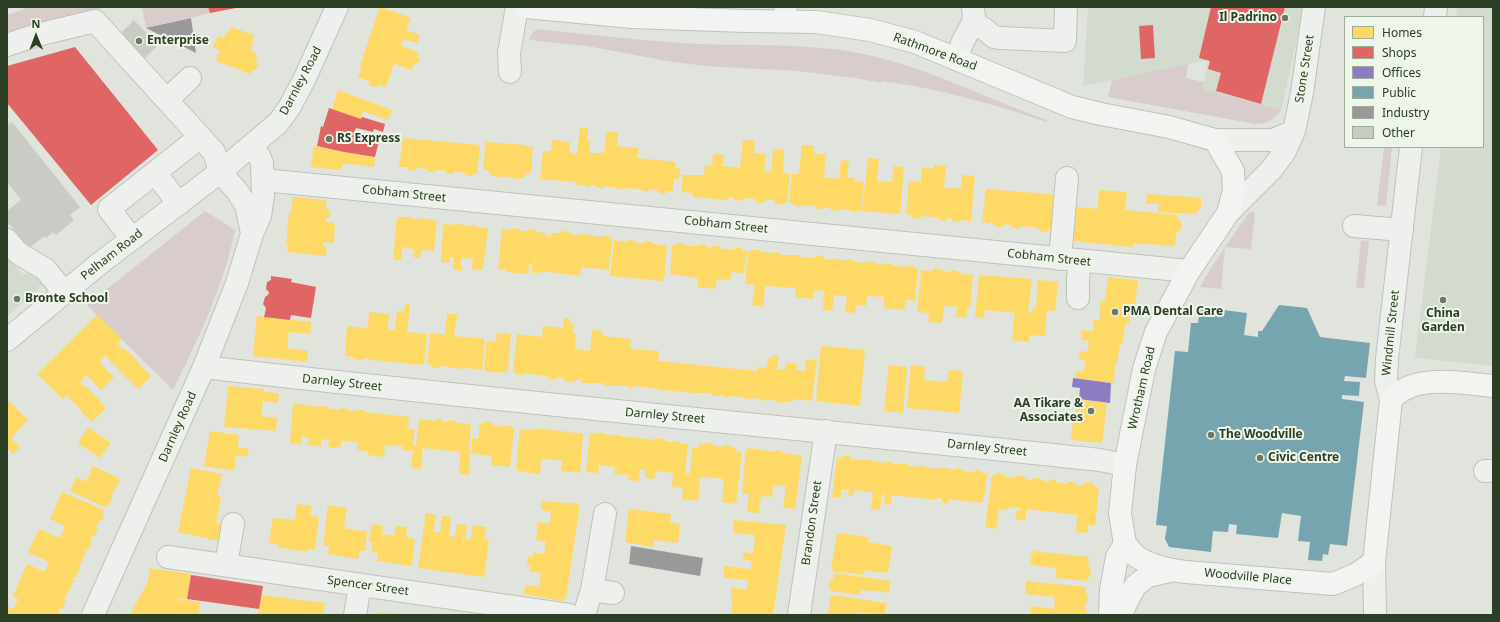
<!DOCTYPE html>
<html>
<head>
<meta charset="utf-8">
<style>
	body { margin:0 }
	#map { position:relative; width:1500px; height:622px; overflow:hidden; background:#e0e4dd; font-family:"Noto Sans",sans-serif }
	canvas { display:block }
	.frame { position:absolute; inset:0; border:8px solid #2c3e23; pointer-events:none }
	.legend { position:absolute; left:1344px; top:16px; width:140px; height:132px; box-sizing:border-box; background:#eef5ea; border:1px solid #a0ac9a; margin:0; padding:5px 7px; list-style:none; font-size:12px; color:#2c3e23 }
	.legend li { display:flex; align-items:center; gap:8px; height:20px }
	.legend b { width:20px; border:1px solid #a0ac9a }
	.north { position:absolute; left:16px; top:16px; width:40px; height:40px; -webkit-text-stroke:3px #eef5ea; paint-order:stroke; rotate:359deg; font-size:11px; font-weight:700; line-height:16px; text-align:center; color:#2c3e23 }
	.north::after { content:''; display:block; margin:auto; width:14px; height:18px; background:#2c3e23; clip-path:polygon(50% 0,100% 100%,50% 72%,0 100%) }
</style>
</head>
<body>
<div id="map">
<canvas width="1500" height="622"></canvas>
<div class="frame"></div>
<ul class="legend">
<li><b style="height:11px;background:#ffd966"></b>Homes</li>
<li><b style="height:11px;background:#e06666"></b>Shops</li>
<li><b style="height:11px;background:#8e7cc3"></b>Offices</li>
<li><b style="height:11px;background:#76a5af"></b>Public</li>
<li><b style="height:11px;background:#999"></b>Industry</li>
<li><b style="height:11px;background:#c8ccc5"></b>Other</li>
</ul>
<div class="north">N</div>
</div>
<script>
const g = document.querySelector('canvas').getContext('2d');
g.lineJoin = 'round';
function paint(path, color) { g.fillStyle = color; g.fill(path, 'evenodd'); }
function stroke(path, color, width, dash) { g.strokeStyle = color; g.lineWidth = width; g.lineCap = dash ? 'butt' : 'round'; g.setLineDash(dash || []); g.stroke(path); }
function drawText(font, color, halo, rows, align = 'center') {
  g.font = font + ' "Noto Sans",sans-serif'; g.lineWidth = 4; g.setLineDash([]); g.textBaseline = 'middle'; g.strokeStyle = halo; g.fillStyle = color; for (const [text, x, y, turn = 0] of rows) {
    g.save(); g.translate(x, y); g.rotate((+turn || 0) * Math.PI / 180); g.textAlign = isNaN(turn) ? turn : align; if (halo) g.strokeText(text, 0, 0); g.fillText(text, 0, 0); g.restore();
  }
}
paint(new Path2D(`
	M1088 7H1304L1281 110 1203 89 1208 60 1083 86Z
	M1457 7H1493V366L1415 358 1441 147H1483V17H1456Z
	M7 256 23 274 38 275 45 283 7 316Z`), '#d3dbce');
paint(new Path2D(`
	M30 7H105L70 16 7 37V15Z
	M142 7H208L210 13 146 28Z
	M539 29C593 35 646 41 699 44 752 46 807 43 859 53 926 66 983 98 1047 120V122C993 104 938 88 881 81V83L855 78 797 71 705 66 667 61 587 46 536 41 529 39 533 32Z
	M1188 64 1186 78 1204 82 1203 89 1281 110C1274 120 1268 124 1255 124L1108 97 1112 80Z
	M1384 147H1392L1386 206 1377 205Z
	M205 211 235 230C224 286 198 339 173 390L87 305Z
	M1250 212 1255 213 1251 249 1225 247 1221 289 1200 287 1214 263 1246 217Z
	M1361 240 1369 241 1364 288H1356Z`), '#d8cdcc');
paint(new Path2D(`
	M380 7 411 18 406 30 420 35 417 43 403 39 401 46 419 52 417 58 420 59 419 63 415 62 412 70 394 64 386 87 378 85 377 88 369 85 370 82 358 77 362 65H360Z
	M231 27 254 35 252 42H254L250 50 257 53 255 57 257 58 256 61 258 64 256 70 252 71 250 74 216 61 220 50 213 48 218 36 224 38 227 31 229 32Z
	M338 90 392 110 388 120 363 111 361 119 332 109Z
	M580 128H588L587 141H591L589 153H604L607 131 618 132 617 146 639 148 637 158 676 162 675 168H680L679 179H674L673 189 672 191H667L665 194 659 193 657 190 653 189H649L647 192 635 188V189L625 188 624 190 606 186 604 188H597L596 185H591L589 187 575 184V182L540 179 543 151H551L552 140 570 142 569 152 577 154Z
	M403 138 480 145 477 173H474L472 176H467L464 173 455 171 453 174H447L446 171 436 170 435 172H428L427 169 417 168 415 171 409 170 407 167H399Z
	M743 140 755 141 754 153 766 154 764 171 771 172 773 149 784 150 783 173 790 174 787 202H785L782 205 776 204 774 200H766L763 203H758L755 199 744 198 741 201 735 200 732 197H730L726 200 694 197 692 193 681 192 683 175H704L705 165H712L713 154 724 155 722 166 740 168Z
	M486 142 526 145V146L533 147 531 173H525L524 178 517 179 503 176 502 177H496L495 176 489 175V170L483 169Z
	M802 145 814 146V153L826 154 824 177 839 179 841 160 849 161 847 177 855 178 854 181 864 182 861 211 851 212 850 210 839 209 837 211 831 210 830 208 824 207 823 209H817L816 206 802 205 800 207 789 203 792 174H799Z
	M314 146 344 152 375 157 374 167 343 163 341 170 311 167Z
	M868 158 879 159 877 181 892 182 894 166 904 167 900 214 862 211Z
	M934 165 946 166 944 187 961 189 962 175 975 176 971 221 962 220 959 222H953L952 219 948 218 945 221 940 220 937 217 923 216 919 219 913 218 911 215 906 214 909 181 921 182 922 167 934 169Z
	M986 189 1057 195 1054 230 1049 229 1047 232 1040 231 1038 228 1022 226 1019 229 1013 228 1010 225 1005 224 1003 227 994 226 992 223 982 222Z
	M1099 190 1127 192 1125 210 1177 215V217L1181 222V229L1176 233 1175 246 1133 243V247L1062 240 1059 205 1097 209Z
	M1147 194 1193 197V198H1201V208L1195 214 1158 212 1159 204H1146Z
	M293 197 326 200V209L330 210V218H326V222L335 223 334 243 323 242V246L327 247 326 256 287 252 288 245H286L289 212H291Z
	M397 217H413V219H421L422 218 437 221 434 251 421 250 420 258 413 257 414 249 402 248 401 260 393 259Z
	M455 223 468 226 476 225 478 227 488 228 483 270 472 269 473 259 462 258 461 271 453 270 454 257H450V263L441 262 443 224 453 225Z
	M513 228 519 229 521 231H526L528 229 535 230 536 232 546 233V236H551L552 233H559L562 231 569 232 570 234 578 235 580 233 598 237 607 236 612 238 609 270 581 267 580 276 549 272 532 273V265L529 264 528 274 506 272V270L498 269 502 229 511 230Z
	M614 240 627 242 629 240 636 241 637 243H643L646 241 652 242 654 244 667 246 664 281 610 276Z
	M678 243 684 244 687 246H698L700 244 706 245 707 247 710 248 714 246H720L722 249 733 250 735 248H742L743 251H747L744 273 732 272 730 280 717 279 715 289 697 287 698 278 670 274 672 245H676Z
	M753 249 761 251V252L772 253 774 252 780 253 781 255H800V257L814 258 816 255 822 256 824 259 833 260 834 258 845 261 847 260H853L854 262 866 263 868 261 882 265 884 263 891 264 892 266 906 267 907 265 914 266 915 268H918L915 301 906 300 904 310 884 308V297L867 296 866 306 856 305 855 313 845 312 847 296H834L832 311 823 310 824 291 814 290 813 299 795 297 796 288 765 286 763 307 752 305 755 285 745 284 748 251H751Z
	M935 268 942 270 945 272 949 273 952 270 958 271 960 274 973 275 970 308H967L966 318 956 317 957 307 944 306 942 323 928 322 929 313 917 312 921 270 932 271Z
	M979 275 1032 279 1028 312 1032 313 1033 308H1036L1038 280 1058 282 1055 311 1047 310 1045 336 1030 335 1029 342 1012 340 1015 313 985 310 984 318 975 317Z
	M1108 277 1138 280 1135 304 1131 303 1129 323H1125L1123 344H1120L1117 364H1115L1114 383 1075 378 1076 371 1084 372 1085 360H1079L1080 351 1088 352 1089 341 1081 340 1082 330 1093 331 1094 319 1099 320 1101 300 1105 301Z
	M405 304H410L407 332 427 334 424 365 416 364 414 365 408 364 406 363 396 362 395 363 377 360 376 361 365 358 361 360 354 359 353 357 345 356 347 326 368 328 369 312 389 314 388 329 395 330 397 311H404Z
	M447 313 457 314 454 336 485 339 482 370 464 368 457 369 455 368 441 366 439 368H433L431 365 427 364 430 333 445 335Z
	M97 315 122 339 117 344 123 349 124 348 138 361 137 362 151 376 138 389 105 356 99 362 114 377 101 390 86 375 80 382 85 387 86 386 106 408 92 422 88 417 87 418 67 395 63 399 37 374Z
	M257 316 311 322 310 334 289 332 287 348 308 351 307 362 253 356Z
	M564 318 570 319V323H574L573 334H576L575 349 590 351 592 330 603 331 602 336 631 339 630 349 659 351 658 361 757 371V367L766 368 769 357H774V355H779L777 369 785 370 786 363 797 364 796 370 805 371 806 359 817 360 812 401 794 399 793 402 786 401 784 403 767 399 765 401 759 400 757 398 745 399 743 397 732 396 731 397H725L721 394 719 396 711 395 710 393H690L689 391 683 392 660 390 659 389 636 386 631 389 627 386H612L603 385 604 383H582L581 380H575V382L564 381V378L557 377V380L548 379V376L523 373V375L514 374V372H513L517 334 542 337 543 326 563 328Z
	M497 333 511 334 508 372H499V373L487 372V371L484 370 487 341 496 342Z
	M821 346 865 350 860 406 816 401Z
	M889 365 907 367 903 413 884 411Z
	M911 365 925 367 924 380 936 381 947 382 949 370 963 371 959 413 907 408Z
	M228 386 264 389V392L279 393 278 403 263 401 261 416 277 418 276 431 224 427Z
	M1077 399 1107 403 1102 443 1071 440 1073 420H1075Z
	M10 402 28 420 11 438 20 447 13 454 7 448V403Z
	M293 404 309 405 310 406 321 407 322 406 329 407 330 409 340 410 342 408 348 409 350 411H356L357 410H363L365 412 409 417 408 429H415L413 445 416 446 419 419 433 421 435 419H442L443 422H447L449 420 455 421 457 423 471 424 469 451H471L472 438 478 439 480 424H482L483 422 493 423V425L501 427V425L512 426V428H514L510 467 491 465 492 456 470 453 469 475 459 474 460 452 423 448 421 469 411 468 413 451 402 450V446L385 445 384 457 368 455V452L357 450 358 442 341 441 340 448 328 447 329 440 321 439V446L308 445 309 438 302 437 301 444 290 443Z
	M88 427 111 443 100 458 78 443Z
	M537 428 583 434 580 473 561 471 562 460 541 459 540 474 517 471 518 469H516L520 429 537 430Z
	M210 431 239 435 238 447 249 449 247 457 236 455 234 471 204 466Z
	M599 432 609 435 613 436 615 434 621 436 656 440 658 438 665 439 666 441 668 442 679 441 680 443 688 444 685 473 690 474 692 447 698 448 699 444 704 445 706 443H712L714 446 721 447 723 445H729L731 447 736 448V451L742 452 736 504 722 502 724 479 700 477 698 501 682 499 683 488 672 487 673 473 656 471 654 479 645 478V470H640L639 481 628 480 629 475 614 474 615 467 599 465 598 473 586 472 590 433 597 434Z
	M751 448 774 452 776 450 782 451 783 453 802 456 795 509 783 508 786 486 773 485 772 497 761 496 759 513 747 512 749 494H742L746 450Z
	M843 456H850L851 459 858 460H872L874 462H877L885 463 886 461 892 462 893 464H907L908 466 915 467 925 466 926 468 940 469 941 468H948L949 469 955 470 956 468 962 469 963 471 975 472 976 470 982 472 983 474H987L985 495H984L982 503 949 499 948 503H942V498H937V500L892 495 891 505 884 504 885 495 882 494 880 510 871 509 873 492 854 490 853 496 848 495 849 490 842 489 841 498 832 497 837 457 841 458Z
	M93 466 119 478 118 480 119 482 111 496 112 498 109 505 105 507 70 491 76 477 86 482Z
	M191 468 222 474 217 495 221 496 216 523 222 524 219 541 178 532Z
	M998 473 1004 474 1006 477 1016 478 1017 476H1024L1025 479 1032 480 1034 478H1040L1041 480 1048 482 1050 481 1051 479 1056 480 1057 483 1067 484 1068 482H1075L1076 485H1083L1086 482 1093 483 1095 487H1099L1095 526 1088 525V533L1076 532 1077 515 1027 509 1025 521 1015 519 1017 510 1019 511 1020 508 1009 507 1008 510 999 509 996 529 985 527 992 475 995 476Z
	M62 492 104 510 102 513 104 514 101 522 99 521 96 527 98 528 94 537 92 536 90 541H92L88 550 86 549 76 578 74 577 72 580 74 581 64 599 66 600 62 609 60 608 59 610V615H7L8 607 14 609 18 599 13 596 27 564 45 572 49 562 28 552 39 529 60 538 65 526 50 519Z
	M542 501 580 504 566 598 562 601 524 594 525 585 539 587 541 573 530 572 531 567 527 566 528 556 533 557V552L544 554 546 542 536 540 538 522 549 523 551 512 541 510Z
	M297 504 312 506 310 516 319 517 315 550 307 549V552L277 547V544L269 543 273 518 295 520Z
	M328 505 347 508 344 528 367 532 365 551H359L358 559 328 554 329 546 323 545Z
	M629 509 671 514 670 522 680 524 678 543 654 540 653 547 625 542Z
	M426 513 436 515 433 532 440 533 442 516 451 517 449 536 455 537 457 524 467 525 465 539 471 540 473 525 486 527 484 539 489 540 484 577 418 568Z
	M734 520 786 525 773 615H731L733 599H731V587L747 590 748 580 724 578V566L751 569 752 561 743 560 744 552 753 554 755 535 733 533Z
	M372 524 383 526 382 534 394 536 396 526 407 527 406 537 415 539 412 566 377 561 378 553 371 552 373 543 369 542Z
	M839 533 869 537 868 542 892 546 888 573 864 570V575L833 571V569H831L837 534H839Z
	M1032 551 1089 557 1088 566 1091 569 1090 576 1087 579V581L1056 578V568L1030 565Z
	M150 568 191 574 187 599 177 597V599L200 602 198 615H130L148 581Z
	M834 573 891 581 889 593 871 590 870 592 861 589 860 595 831 591 829 587 830 580 833 579Z
	M1026 581 1086 587V593L1088 595V601L1085 603V608L1087 610 1086 615H1030L1031 606 1054 609 1055 597 1025 594Z
	M261 595 325 603 323 615H258Z
	M831 595 887 603 885 615 857 612V615L828 614Z
	M378 612 387 613V612L403 615H377Z`), '#ffd966');
paint(new Path2D(`
	M208 7H236V8L210 13Z
	M1211 7H1285L1261 104 1216 91 1221 73 1208 69 1210 61 1199 58Z
	M1153 25 1155 58 1141 59 1139 26Z
	M75 47 158 150 91 205 7 103V66Z
	M329 108 361 119 362 117 385 124 383 132 374 129 373 132 356 128 353 135 379 141 375 157 344 152 317 146 321 126 323 127Z
	M271 276 292 279 291 282 316 287 311 318 291 315 290 320 264 317 266 308 263 304 265 297 268 295 269 292 266 289 267 282 271 280Z
	M191 575 263 586 259 609 187 599Z`), '#e06666');
paint(new Path2D(`
	M1073 378 1111 383 1110 403 1079 399 1080 388 1072 387Z`), '#8e7cc3');
paint(new Path2D(`
	M1279 305 1307 308 1320 337 1370 343 1366 378 1345 376 1344 381 1360 382 1359 396 1342 395V399L1364 402 1347 546 1330 544 1328 555 1323 554 1322 561 1308 560 1310 542 1298 541 1301 516 1282 513 1278 538 1236 534 1237 525 1229 524 1228 532 1213 531 1211 552 1169 547 1165 539 1167 526 1156 525 1175 351 1188 352 1191 323H1198L1200 307 1247 313 1244 335 1258 337V331H1262Z`), '#76a5af');
paint(new Path2D(`
	M191 18 196 53 146 28Z
	M631 546 703 558 700 576 629 564Z`), '#999');
paint(new Path2D(`
	M134 20 158 45 142 61 118 36Z
	M12 122 80 207 70 215 74 220 56 235 53 232 46 238 44 236 29 248 7 221V211L21 200 7 182V126Z`), '#c8ccc5');
const minor = new Path2D(`
	M1435 17 1436 7
	M784 21 786 7
	M972 25 983 28 994 37 1001 38 1065 41 1066 7
	M7 45 37 35 95 21 214 152 220 172 237 191 246 205 252 233
	M956 59 963 41 972 25 974 17 973 7
	M510 72 509 53 517 7
	M167 100 190 78
	M1215 140H1273L1294 131
	M155 173 179 204
	M263 180 1189 271
	M1228 213 1272 169 1285 151 1294 131 1302 93 1314 7
	M1354 226 1402 230
	M132 239 109 209 200 137
	M7 240 18 253 45 269 64 292
	M1060 259 1067 178
	M1078 298V278L1080 261
	M7 340 99 264 220 172 278 123 289 108 305 78 337 7
	M204 367C502 402 801 428 1100 460L1125 465
	M1391 400 1386 381 1387 359 1411 147
	M1485 471H1493
	M168 557 569 615
	M1374 562 1375 615
	M226 565 233 524
	M592 590 613 593
	M93 615 204 367 237 283 252 234 260 216 263 195 262 163 259 156 252 147
	M355 615 360 585
	M584 615 592 590 605 514
	M799 615 826 431`);
const major = new Path2D(`
	M526 7 632 17 746 21 816 22 870 30 915 42 1072 107 1101 114 1169 127 1215 140 1233 171 1234 190 1228 213 1189 271 1156 332 1144 369 1125 465 1120 513 1125 544 1117 557 1111 590 1110 615
	M1125 544C1129 548 1132 553 1136 556 1150 566 1169 570 1186 572L1333 584 1355 575 1374 562 1391 400C1413 373 1462 383 1493 386
	M1120 615 1135 586 1148 576 1174 570`);
stroke(minor, '#bec2bb', 24);
stroke(major, '#bdc2ba', 24);
stroke(minor, '#eef0ed', 22);
stroke(major, '#f3f4f2', 22);
stroke(new Path2D(`
	M7 8 9 7`), '#c8cbc6', 3, [2, 4]);
for (const [x, y, r, color] of [
	[1285,18,4,"#6b7864"],
	[139,41,4,"#6b7864"],
	[329,139,4,"#6b7864"],
	[17,299,4,"#6b7864"],
	[1443,300,4,"#6b7864"],
	[1115,312,4,"#6b7864"],
	[1091,411,4,"#6b7864"],
	[1211,435,4,"#6b7864"],
	[1260,458,4,"#6b7864"]
]) { const dot = new Path2D(); dot.arc(x, y, r, 0, 2 * Math.PI); g.fillStyle = color; g.fill(dot); stroke(dot, '#eef5ea', 1.5); }
drawText('bold 12px', '#2c3e23', '#eef5ea', [
	["Il Padrino",1277,18,"right"],
	["Enterprise",147,41],
	["RS Express",337,139],
	["Bronte School",25,299],
	["PMA Dental Care",1123,312],
	["China",1443,314,"center"],
	["Garden",1443,328,"center"],
	["AA Tikare &",1083,404,"right"],
	["Associates",1083,418,"right"],
	["The Woodville",1219,435],
	["Civic Centre",1268,458]
], 'left');
drawText('12px', '#2c3e23', '#eef5ea', [
	["Rathmore Road",935,52,20],
	["Stone Street",1305,69,-81],
	["Darnley Road",301,81,-62],
	["Cobham Street",404,194,6],
	["Cobham Street",726,225,6],
	["Pelham Road",112,255,-38],
	["Cobham Street",1049,258,6],
	["Windmill Street",1391,333,-84],
	["Darnley Street",342,383,6],
	["Wrotham Road",1142,388,-77],
	["Darnley Street",665,416,5],
	["Darnley Road",178,427,-66],
	["Darnley Street",987,448,6],
	["Brandon Street",812,523,-82],
	["Woodville Place",1248,577,5],
	["Spencer Street",368,586,8]
]);
</script>
</body>
</html>
